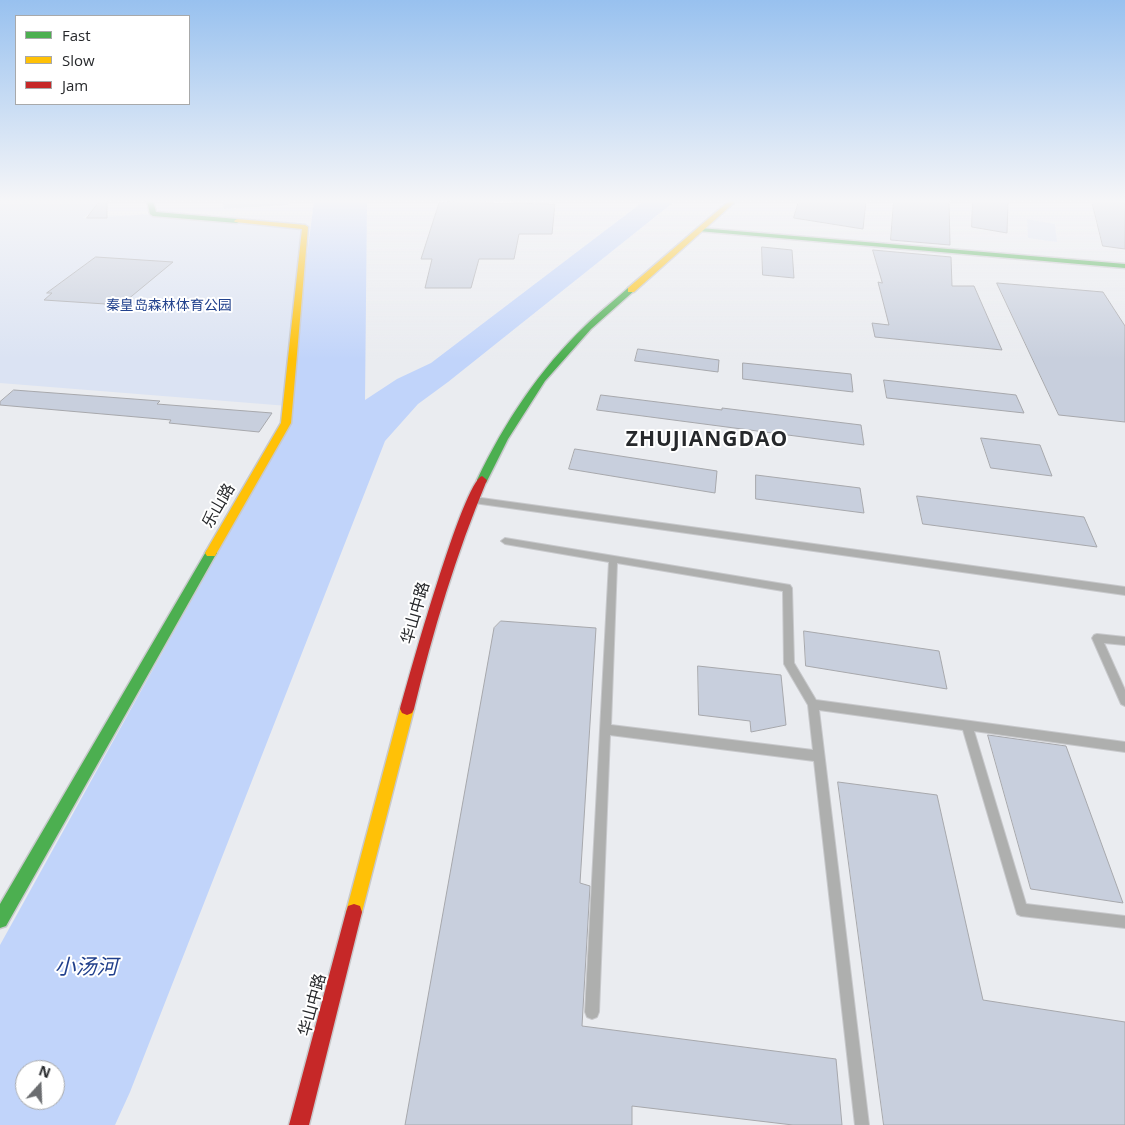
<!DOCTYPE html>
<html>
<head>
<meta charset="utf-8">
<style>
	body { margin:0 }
	#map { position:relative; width:1125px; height:1125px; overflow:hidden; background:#eaecf0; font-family:"Open Sans",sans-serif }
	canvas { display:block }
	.legend { position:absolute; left:15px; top:15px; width:175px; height:90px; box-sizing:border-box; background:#fff; border:1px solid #a8a9aa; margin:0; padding:6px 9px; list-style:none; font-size:15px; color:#26282b }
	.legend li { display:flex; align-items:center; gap:10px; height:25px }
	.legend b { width:25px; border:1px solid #a8a9aa }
	.north { position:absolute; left:15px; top:1060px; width:50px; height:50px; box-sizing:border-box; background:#fff; border:1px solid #a8a9aa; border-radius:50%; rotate:20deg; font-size:14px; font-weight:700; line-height:20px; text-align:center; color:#26282b }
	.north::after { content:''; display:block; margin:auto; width:18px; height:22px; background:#6b6d70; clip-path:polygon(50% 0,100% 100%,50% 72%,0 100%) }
</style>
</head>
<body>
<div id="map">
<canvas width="1125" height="1125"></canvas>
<ul class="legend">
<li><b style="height:6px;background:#4caf50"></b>Fast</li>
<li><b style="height:6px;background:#ffc107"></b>Slow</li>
<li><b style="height:6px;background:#c62828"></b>Jam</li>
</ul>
<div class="north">N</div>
</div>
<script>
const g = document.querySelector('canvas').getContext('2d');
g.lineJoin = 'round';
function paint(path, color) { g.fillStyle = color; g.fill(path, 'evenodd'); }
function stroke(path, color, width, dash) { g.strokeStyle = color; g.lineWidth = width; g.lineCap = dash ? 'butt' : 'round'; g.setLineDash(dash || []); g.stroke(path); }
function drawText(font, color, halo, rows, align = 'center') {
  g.font = font + ' "Open Sans","Noto Sans SC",sans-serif'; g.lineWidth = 4; g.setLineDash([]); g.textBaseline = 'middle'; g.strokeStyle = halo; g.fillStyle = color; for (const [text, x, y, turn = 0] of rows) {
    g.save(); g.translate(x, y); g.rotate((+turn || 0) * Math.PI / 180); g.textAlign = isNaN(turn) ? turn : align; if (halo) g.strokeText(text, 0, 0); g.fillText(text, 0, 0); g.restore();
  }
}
paint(new Path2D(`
	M0 201H100L92 212 83 218 153 214 305 227 288 406 0 383Z
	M223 201H289L288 205 224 209Z
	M1027 219 1055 224 1057 242 1028 238Z`), '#dbe3f3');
paint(new Path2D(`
	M314 201H367L365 400 397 379 431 363 644 201H675L448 382 418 404 385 441 130 1092 115 1125H0V945L284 433ZM25 1070H55V1100H25Z`), '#c1d4fa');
const building = new Path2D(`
	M100 201H107V218H87Z
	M467 201H485V203L555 204 552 234H519L514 259H479L471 288H425L432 259H421L439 203Z
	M799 201H866L863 229 794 218Z
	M894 201H949L950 245 891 240Z
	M973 201H1008L1007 233 972 227Z
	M1092 201H1125V249L1103 246Z
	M762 247 792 250 794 278 763 275Z
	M873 250 951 257 952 286H974L1002 350 875 337 872 323 889 325 878 282 882 283Z
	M96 257 173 262 121 305 44 300 52 293H47Z
	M997 283 1103 292 1125 326V422L1059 415Z
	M638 349 719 360 718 372 635 361Z
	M743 363 851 374 853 392 743 379Z
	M884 380 1016 395 1024 413 887 398Z
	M14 390 160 401 157 404 272 413 259 432 169 423 171 420 0 405V402Z
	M601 395 722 410V408L861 425 864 445 597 410Z
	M981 438 1040 445 1052 476 991 468Z
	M575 449 717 471 715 493 569 469Z
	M756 475 860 488 864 513 756 499Z
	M917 496 1084 517 1097 547 923 524Z
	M501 621 596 628 580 883 590 886 582 1026 836 1059 842 1125H793L632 1106V1125H405L494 628Z
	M804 631 939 651 947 689 806 666Z
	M698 666 781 675 786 725 751 732 750 721 699 715Z
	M988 735 1066 746 1123 903 1031 889Z
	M838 782 937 795 983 1000 1125 1022V1125H884Z`);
paint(building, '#c8cfdd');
stroke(building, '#a7a8ac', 1);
const lane = new Path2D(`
	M474 497 1125 587V595L474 503 470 500Z
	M505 538 790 585 792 588 794 663 816 700 1125 742V752L974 731 1026 904 1125 916V928L1021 916 1017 914 963 730 819 710 869 1125H855L814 761 610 735 599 1012 597 1017 592 1019 587 1017 585 1012 609 562 505 544 501 541ZM617 563 783 591 784 664 808 705 813 750 611 725Z
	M1097 634 1125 637V645L1104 643 1125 690V706L1121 704 1092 638 1094 635Z`);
const fast = new Path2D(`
	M147 201H153L156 212 237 219 240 221 237 223 153 216 150 214Z
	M700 228 1125 264V268L698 231 697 230Z
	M628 288 635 290 591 329 545 381 508 439 486 483H478L477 480C504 423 539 370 585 326 598 313 614 301 628 288Z
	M211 549 215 550 217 553 215 556 6 926 0 928V904L207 550Z`);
const slow = new Path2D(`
	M729 201H736L634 292H628V288Z
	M237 219 305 225 308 227 291 423 215 556H207L205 553 281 423 302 229 235 222 234 221Z
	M407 703 412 705 414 709 362 912 360 918 354 920 348 918 346 912 400 709 402 705Z`);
const jam = new Path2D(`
	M482 476 487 480C456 554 433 631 414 709L412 713 407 715 402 713 400 709C408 680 463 482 482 476Z
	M354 904 360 906 362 912 309 1125H289L346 912 348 906Z`);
stroke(lane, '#c8c9cc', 2);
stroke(fast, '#c8c9cc', 3);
stroke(slow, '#c8c9cc', 3);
stroke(jam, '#c8c9cc', 3);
paint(lane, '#aeafae');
paint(fast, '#4caf50');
paint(slow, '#ffc107');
paint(jam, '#c62828');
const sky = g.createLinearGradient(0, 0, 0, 359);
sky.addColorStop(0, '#98c1ef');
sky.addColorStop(0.56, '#f6f6f8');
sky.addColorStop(1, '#f6f6f800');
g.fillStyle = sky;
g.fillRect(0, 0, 1125, 359);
drawText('14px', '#22428d', '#fff', [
	["秦皇岛森林体育公园",169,306]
]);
drawText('16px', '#26282b', '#fff', [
	["乐山路",219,506,-60],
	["华山中路",416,613,-74],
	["华山中路",313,1005,-75]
]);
g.letterSpacing = '1px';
drawText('bold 21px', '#26282b', '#fff', [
	["ZHUJIANGDAO",707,440]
]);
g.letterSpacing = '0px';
drawText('italic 21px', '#21408c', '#fff', [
	["小汤河",86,968]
]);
</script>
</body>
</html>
